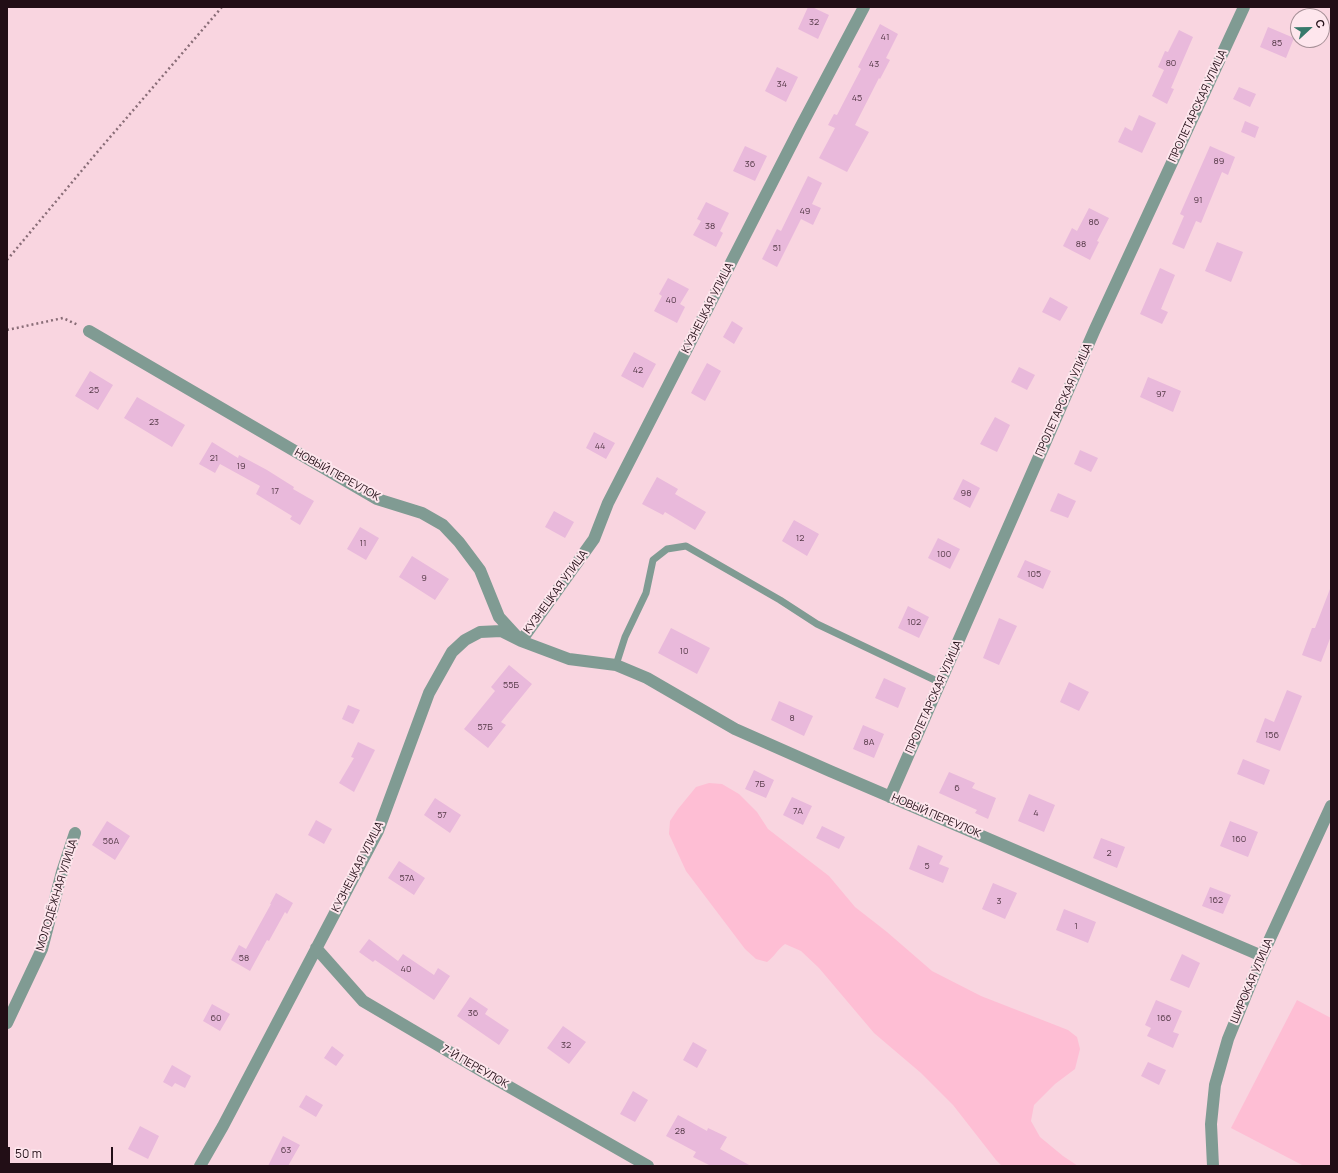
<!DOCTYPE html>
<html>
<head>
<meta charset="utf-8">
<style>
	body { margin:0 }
	#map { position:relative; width:1338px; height:1173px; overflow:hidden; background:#f9d5e0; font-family:Manrope,sans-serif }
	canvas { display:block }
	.frame { position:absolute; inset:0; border:8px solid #220e16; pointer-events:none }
	.north { position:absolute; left:1290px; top:8px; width:40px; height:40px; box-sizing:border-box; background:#fee6ed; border:1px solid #a69097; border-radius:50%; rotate:68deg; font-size:11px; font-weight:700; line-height:16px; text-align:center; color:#220e16 }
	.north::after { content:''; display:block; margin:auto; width:14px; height:18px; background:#37796b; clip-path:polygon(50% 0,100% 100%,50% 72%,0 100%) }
	.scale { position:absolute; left:8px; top:1147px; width:105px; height:18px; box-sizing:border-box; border:2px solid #220e16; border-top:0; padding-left:5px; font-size:12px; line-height:14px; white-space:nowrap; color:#220e16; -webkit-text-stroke:3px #fee6ed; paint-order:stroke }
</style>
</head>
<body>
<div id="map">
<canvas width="1338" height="1173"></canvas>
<div class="frame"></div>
<div class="north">С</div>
<div class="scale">50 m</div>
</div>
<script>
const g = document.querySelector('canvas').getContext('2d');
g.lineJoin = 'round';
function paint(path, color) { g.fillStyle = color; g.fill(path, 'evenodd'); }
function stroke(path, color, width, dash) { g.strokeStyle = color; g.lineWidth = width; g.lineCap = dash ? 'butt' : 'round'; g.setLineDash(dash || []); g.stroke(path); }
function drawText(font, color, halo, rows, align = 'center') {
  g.font = font + ' Manrope,sans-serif'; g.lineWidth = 4; g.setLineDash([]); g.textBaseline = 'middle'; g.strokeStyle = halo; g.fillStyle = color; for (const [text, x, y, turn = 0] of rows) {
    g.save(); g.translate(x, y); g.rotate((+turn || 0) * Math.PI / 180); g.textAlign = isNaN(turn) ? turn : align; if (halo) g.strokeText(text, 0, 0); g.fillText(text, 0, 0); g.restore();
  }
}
paint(new Path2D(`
	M709 783 722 784 739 794 757 812 768 829 829 876 855 907 887 932 932 971 981 996 1068 1030 1077 1037 1080 1049 1075 1069 1055 1084 1034 1105 1031 1121 1040 1137 1063 1156 1078 1166H1002L996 1160 953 1105 921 1073 874 1033 819 968 801 951 785 944C778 949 774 957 767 962L756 959 745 949 686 871 669 834 670 821 678 809 696 787Z
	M1297 1000 1331 1018V1166H1304L1231 1128Z`), '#febed4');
paint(new Path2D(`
	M808 7H812L829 15 818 39 798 29Z
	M880 24 898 34 886 58 890 60 880 79 879 78 855 125 869 132 847 172 819 158 835 128 828 125 834 114 837 115 861 69 858 67Z
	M1268 27 1294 38 1286 58 1260 47Z
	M1179 30 1193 37 1171 88 1174 89 1167 104 1152 96 1164 70 1158 67 1165 51 1168 52Z
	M777 67 798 77 786 102 765 91Z
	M1239 87 1256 94 1250 107 1233 99Z
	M1139 115 1156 123 1142 153 1118 142 1125 127 1132 131Z
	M1245 121 1259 127 1255 138 1241 132Z
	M745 146 767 156 755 181 733 171Z
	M1210 146 1235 157 1228 175 1222 172 1201 223 1196 221 1184 249 1172 244 1184 216 1180 214Z
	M808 176 822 183 812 204 821 208 813 225 801 219 777 267 762 259 777 229 781 231Z
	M706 202 729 213 720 231 723 233 716 247 693 235 701 221 697 219Z
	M1089 208 1109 218 1097 241 1099 242 1090 260 1063 246 1072 228 1077 231Z
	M1217 242 1243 252 1231 282 1205 271Z
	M1160 268 1175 275 1161 309 1168 312 1162 324 1140 314Z
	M668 278 689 289 680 304 685 307 677 323 654 311 662 296 659 294Z
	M1050 297 1068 307 1060 321 1042 312Z
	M732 321 743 328 734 344 723 337Z
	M634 352 656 364 643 388 621 376Z
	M707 363 721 371 705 401 691 393Z
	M1019 367 1035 375 1027 390 1011 382Z
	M90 371 113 385 98 410 75 396Z
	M1148 377 1181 391 1173 412 1140 397Z
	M137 397 185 425 172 447 124 418Z
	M995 417 1010 425 997 452 980 444Z
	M594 432 615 443 606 459 586 448Z
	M212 442 238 458 239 455 267 470 294 487 293 489 314 501 300 525 290 519 292 516 256 494 260 486 220 464 215 473 199 464Z
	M1080 450 1098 458 1091 472 1074 464Z
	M657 477 678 489 675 494 706 512 695 530 665 512 663 515 642 504Z
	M963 479 980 488 970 508 953 499Z
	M1058 493 1076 501 1068 518 1050 511Z
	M554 511 574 522 565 538 545 527Z
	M794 520 819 534 807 556 782 541Z
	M360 527 379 538 366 560 347 549Z
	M938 538 960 549 950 569 928 558Z
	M412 556 449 579 435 600 399 577Z
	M1025 560 1051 571 1043 589 1017 577Z
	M1330 589 1331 636 1321 662 1302 655 1312 628H1315Z
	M908 606 929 617 919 638 898 628Z
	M999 618 1017 626 999 665 983 658Z
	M671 628 710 648 697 674 658 653Z
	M509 665 532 684 501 722 506 725 488 748 464 729 495 691 491 687Z
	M884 678 906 688 898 708 875 698Z
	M1069 682 1089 692 1079 711 1060 702Z
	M1287 690 1302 696 1280 751 1256 742 1265 718 1274 722Z
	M779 701 813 716 804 736 771 720Z
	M348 705 360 710 353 724 342 719Z
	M863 725 884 734 874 758 853 749Z
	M358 742 375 750 354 792 339 783 354 758 351 757Z
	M1243 759 1270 770 1264 785 1237 774Z
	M754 770 774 780 766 798 745 789Z
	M949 772 975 783 972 788 996 798 988 819 975 813 977 810 939 793Z
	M1029 794 1055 805 1044 832 1018 821Z
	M792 797 812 806 803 825 783 815Z
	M435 798 461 815 450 833 424 815Z
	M316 820 332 829 324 844 308 835Z
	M107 821 130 836 115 860 92 845Z
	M1230 821 1258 832 1248 857 1220 846Z
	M822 826 845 837 839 849 816 838Z
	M1101 838 1125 847 1117 868 1093 858Z
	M918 845 943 856 939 864 949 868 943 883 909 869Z
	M399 861 425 878 414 895 388 878Z
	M993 883 1017 893 1005 919 982 909Z
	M1210 887 1231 895 1223 914 1202 906Z
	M276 893 293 903 287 914 285 912 269 941 267 940 250 971 231 960 239 945 246 949 271 904H270Z
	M1064 909 1096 922 1088 943 1056 930Z
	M369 939 398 961 403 954 434 975 438 968 450 976 434 1000 375 960 373 962 359 952Z
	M1182 954 1200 963 1189 988 1170 980Z
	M470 997 488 1009 485 1014 509 1030 499 1045 457 1016Z
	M1156 1000 1182 1011 1173 1032 1179 1034 1173 1048 1147 1036 1151 1028 1145 1025Z
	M212 1004 230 1014 220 1031 203 1021Z
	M563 1026 586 1042 569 1064 547 1048Z
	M693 1042 707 1050 697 1068 683 1060Z
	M332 1046 344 1055 336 1066 324 1058Z
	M1148 1062 1166 1070 1159 1085 1141 1076Z
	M172 1065 191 1076 185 1088 175 1083 172 1087 163 1082Z
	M633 1091 648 1100 635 1122 620 1114Z
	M306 1095 323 1105 316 1117 299 1107Z
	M678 1115 707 1131 708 1128 727 1137 720 1149 751 1166H711L693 1157 696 1152 666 1136Z
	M140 1126 159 1136 148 1159 128 1149Z
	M283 1136 300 1145 288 1166H268Z`), '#e9b9db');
stroke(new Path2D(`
	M7 260 99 150 222 7
	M7 330 63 318 78 325`), '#896d77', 2.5, [2, 3]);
stroke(new Path2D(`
	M616 665 625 637 646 593 653 560 667 549 686 546 780 600 817 624 941 683`), '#809b93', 7);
stroke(new Path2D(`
	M89 331 377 499 422 513 443 525 459 542 480 570 499 617 521 641 569 659 616 665 647 678 735 729 830 771 1262 956
	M890 797 1095 329 1244 7
	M316 948 363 1001 492 1077 648 1166
	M7 1023 42 949 62 872 75 833
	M200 1166 223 1126 378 831 429 693 452 652 465 640 480 632 501 631 521 641 594 539 608 503 800 128 864 7
	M1213 1166 1211 1124 1215 1085 1228 1039 1262 956 1331 806`), '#809b93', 12);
drawText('9px', '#543947', null, [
	["32",814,22],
	["41",885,37],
	["85",1277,43],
	["80",1171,63],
	["43",874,64],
	["34",782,84],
	["45",857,98],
	["89",1219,161],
	["36",750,164],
	["91",1198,200],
	["49",805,211],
	["86",1094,222],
	["38",710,226],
	["88",1081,244],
	["51",777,248],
	["40",671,300],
	["42",638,370],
	["25",94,390],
	["97",1161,394],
	["23",154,422],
	["44",600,446],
	["21",214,458],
	["19",241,466],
	["17",275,491],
	["98",966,493],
	["12",800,538],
	["11",363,543],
	["100",944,554],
	["105",1034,574],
	["9",424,578],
	["102",914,622],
	["10",684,651],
	["55Б",511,685],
	["8",792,718],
	["57Б",485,727],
	["156",1272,735],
	["8А",869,742],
	["7Б",760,784],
	["6",957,788],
	["7А",798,811],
	["4",1036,813],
	["57",442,815],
	["160",1239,839],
	["56А",111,841],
	["2",1109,853],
	["5",927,866],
	["57А",407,878],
	["162",1216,900],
	["3",999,901],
	["1",1076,926],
	["58",244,958],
	["40",406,969],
	["36",473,1013],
	["60",216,1018],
	["166",1164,1018],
	["32",566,1045],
	["28",680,1131],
	["63",286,1150]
]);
drawText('11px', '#220e16', '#fee6ed', [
	["ПРОЛЕТАРСКАЯ УЛИЦА",1198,106,-65],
	["КУЗНЕЦКАЯ УЛИЦА",708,308,-63],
	["ПРОЛЕТАРСКАЯ УЛИЦА",1064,400,-66],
	["НОВЫЙ ПЕРЕУЛОК",337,475,29],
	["КУЗНЕЦКАЯ УЛИЦА",556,592,-54],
	["ПРОЛЕТАРСКАЯ УЛИЦА",934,697,-66],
	["НОВЫЙ ПЕРЕУЛОК",936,816,23],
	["КУЗНЕЦКАЯ УЛИЦА",358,867,-63],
	["МОЛОДЁЖНАЯ УЛИЦА",57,895,-73],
	["ШИРОКАЯ УЛИЦА",1252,981,-67],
	["7-Й ПЕРЕУЛОК",475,1067,30]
]);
</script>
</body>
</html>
